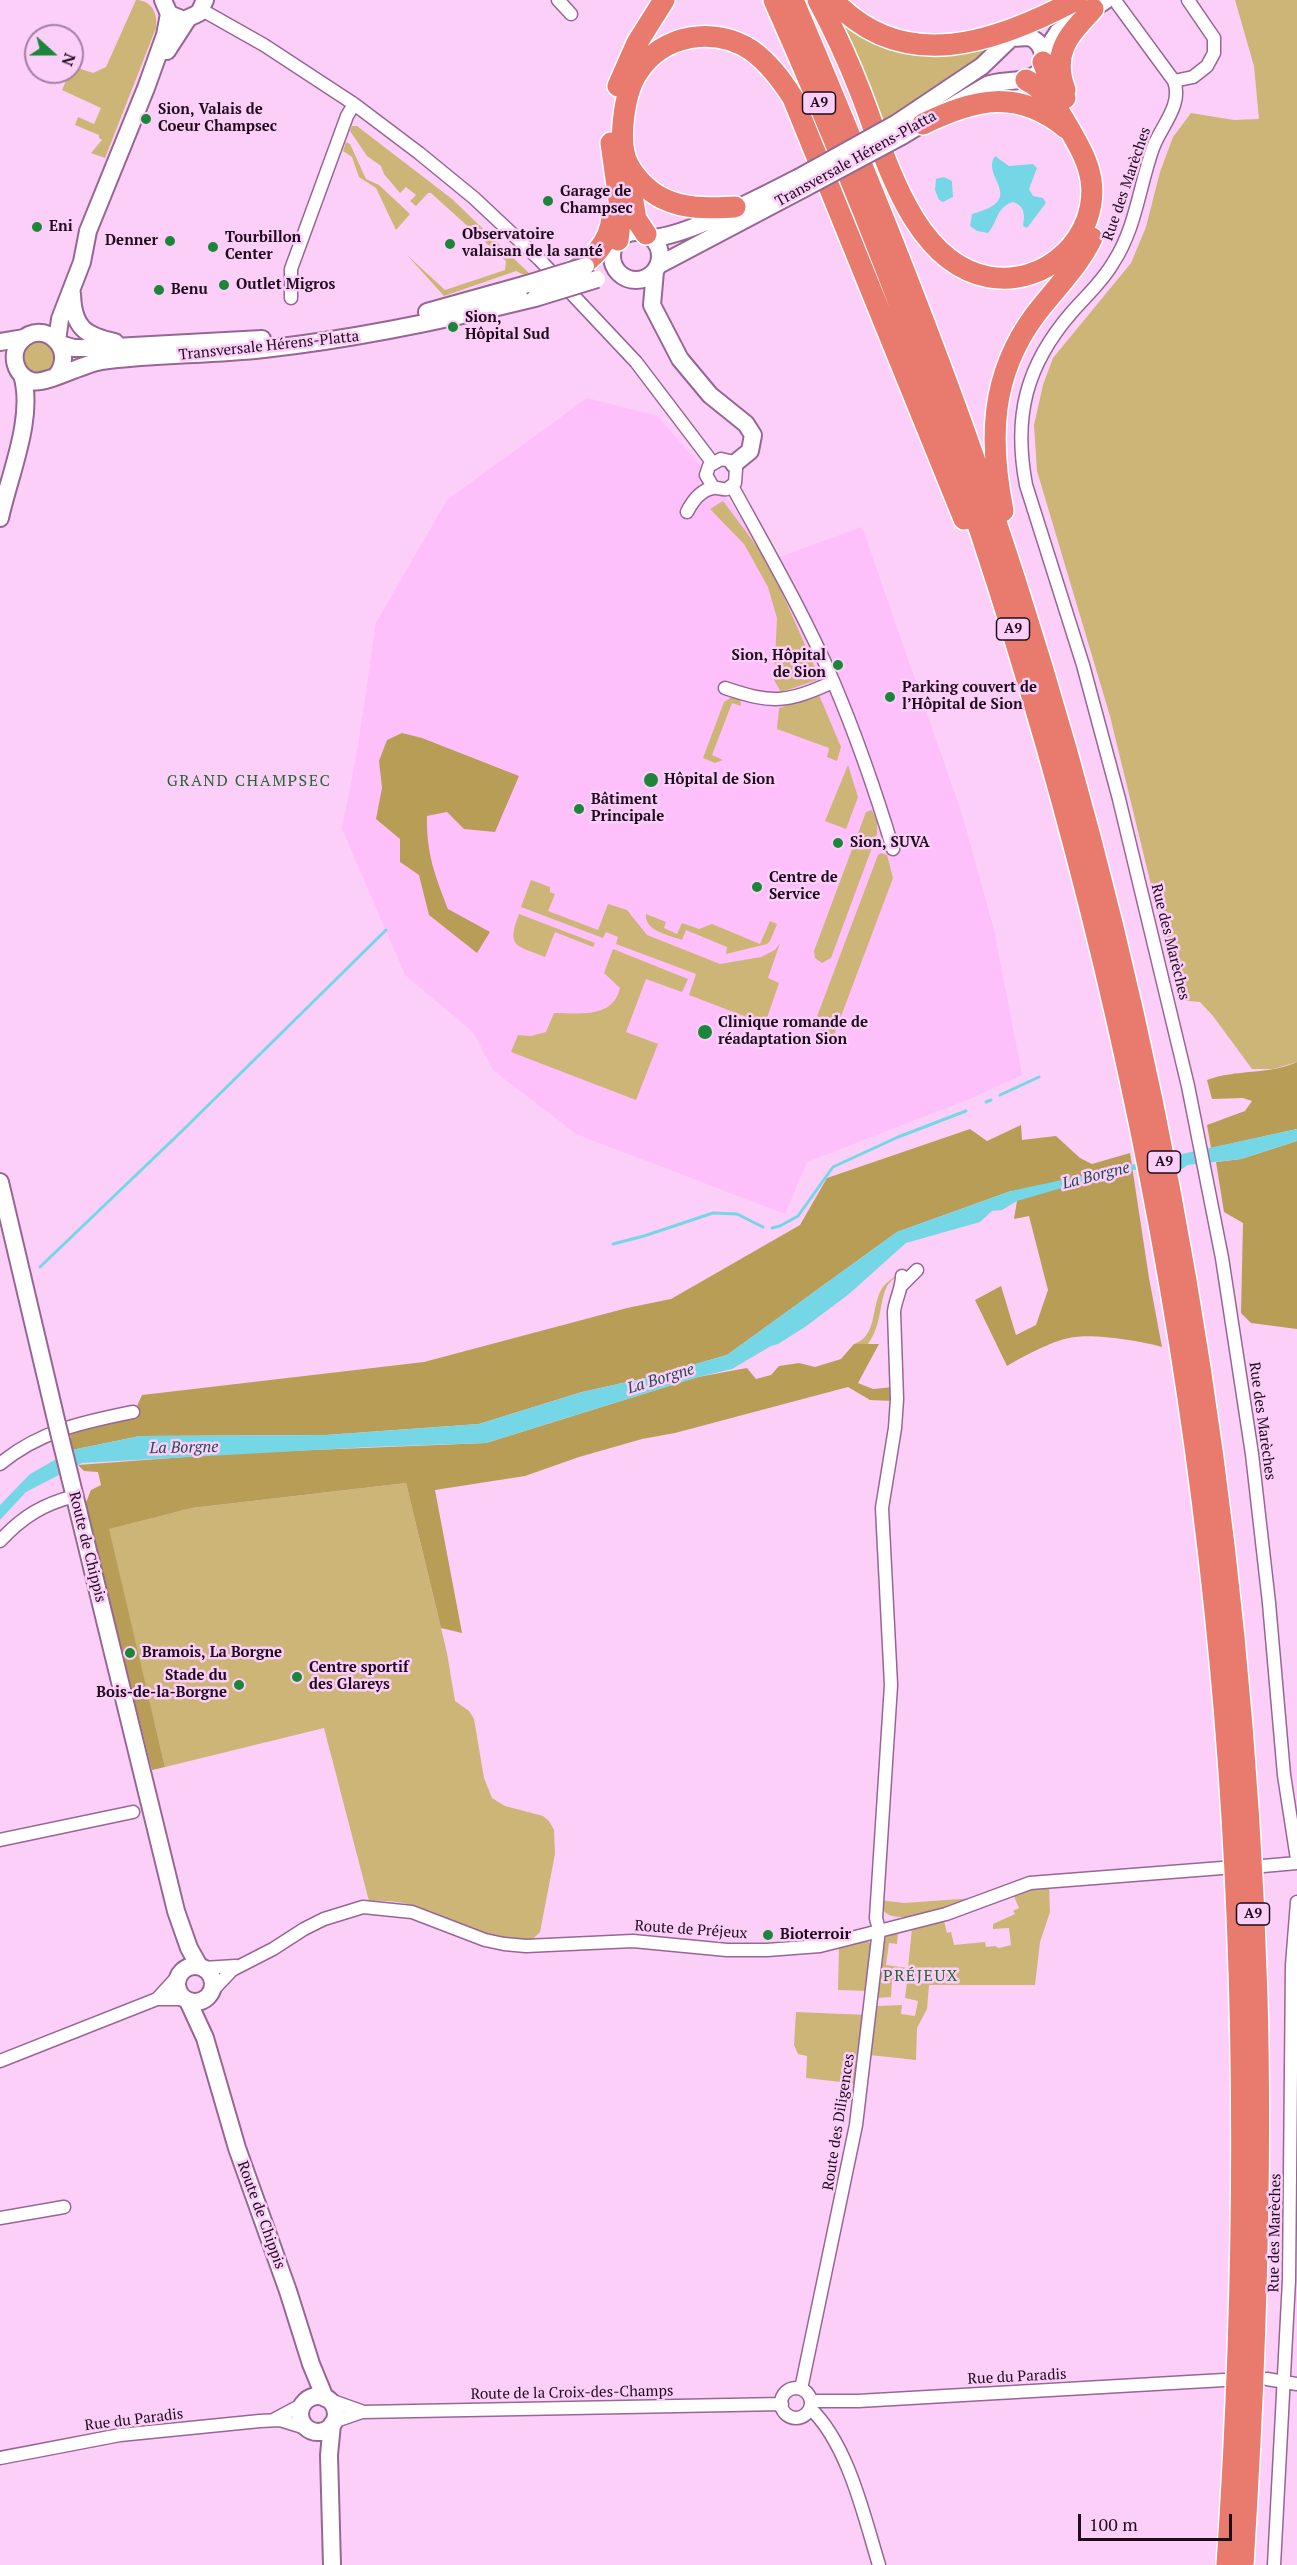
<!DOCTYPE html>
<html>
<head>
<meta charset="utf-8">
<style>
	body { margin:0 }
	#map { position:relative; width:1297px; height:2565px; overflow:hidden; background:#fccff9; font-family:"PT Serif",serif }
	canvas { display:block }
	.north { position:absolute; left:24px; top:24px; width:60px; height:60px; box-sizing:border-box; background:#fccff9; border:2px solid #a381a1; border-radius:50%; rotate:111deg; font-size:16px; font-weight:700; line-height:24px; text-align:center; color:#1e0b1e }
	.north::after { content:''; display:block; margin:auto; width:21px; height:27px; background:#1c853a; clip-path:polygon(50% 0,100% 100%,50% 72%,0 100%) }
	.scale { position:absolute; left:1078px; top:2514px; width:154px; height:27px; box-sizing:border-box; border:3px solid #1e0b1e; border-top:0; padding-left:8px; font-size:18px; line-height:21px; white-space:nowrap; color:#1e0b1e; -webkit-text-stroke:4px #fccff9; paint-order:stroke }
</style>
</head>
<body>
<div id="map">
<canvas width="1297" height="2565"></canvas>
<div class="north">N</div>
<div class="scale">100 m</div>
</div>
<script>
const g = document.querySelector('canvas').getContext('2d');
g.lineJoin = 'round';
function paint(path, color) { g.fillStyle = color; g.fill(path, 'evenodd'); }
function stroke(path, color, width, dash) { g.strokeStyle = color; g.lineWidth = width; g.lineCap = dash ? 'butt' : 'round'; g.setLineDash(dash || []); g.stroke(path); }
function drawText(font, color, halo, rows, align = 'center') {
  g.font = font + ' "PT Serif",serif'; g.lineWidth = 5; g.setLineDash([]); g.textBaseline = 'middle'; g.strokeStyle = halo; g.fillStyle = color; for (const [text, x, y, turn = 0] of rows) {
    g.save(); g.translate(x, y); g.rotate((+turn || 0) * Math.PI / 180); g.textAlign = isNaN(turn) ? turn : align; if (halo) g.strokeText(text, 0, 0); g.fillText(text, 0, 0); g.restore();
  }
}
paint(new Path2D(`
	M587 398 658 416 728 499 768 561 862 527 962 814 994 930 1022 1075 967 1100 807 1162 785 1214 576 1134 493 1070 473 1032 405 975 342 829 358 746 376 623 447 500Z`), '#fdc0fa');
paint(new Path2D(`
	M136 0C152 0 158 14 156 28L105 158 91 153 102 140 99 138V135L75 125 78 117 94 124 101 108 62 90 70 72H72V66L93 73 106 67Z
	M1235 0H1297V1062L1273 1069H1252L1213 1016 1200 1002 1179 1000 1110 716 1037 471 1034 425 1043 385 1053 358 1131 263 1146 227 1160 172 1173 137 1191 113 1234 120 1259 119 1254 66Z
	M833 8 861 31 987 47 986 55 900 112 881 122Z
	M352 126H357L452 199 531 275 526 276 516 271 444 296 407 255 445 290 505 270 506 261 431 193H428L416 206 410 201 416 195 406 187 400 193 384 174 381 166 367 156 350 131Z
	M346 142 350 144 366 179 379 185 410 214 396 230 376 188 359 177 352 157 343 151Z
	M23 358a16 16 0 1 1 32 0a16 16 0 1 1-32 0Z
	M723 501 768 561 820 679 781 692 774 680 777 618 768 587 744 544 710 509Z
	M819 695 841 747 837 761 827 757 829 748 777 729 779 708Z
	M732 697 740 699 741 706 732 703 712 755 723 760 715 763 703 758 724 702Z
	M848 765 858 797 846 829 825 821Z
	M872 810 877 822V834L831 958 822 963 815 958 814 951 866 812Z
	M881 853 887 855 893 878 834 1035 813 1027 878 855Z
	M531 880 550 887V892L555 894 548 911 598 930 608 904 627 910 647 935 720 964 761 957 775 950 780 943 768 978 779 983 765 1024 689 995 696 974 616 944 618 937 606 932 603 938 521 907Z
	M519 914 595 943 593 947 555 932 545 957C516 945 506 948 519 914Z
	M646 914 666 922 664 928 677 934 682 923 699 929 712 924 760 944 770 921 777 924 770 941 767 944 726 954 727 947 686 930 682 940C669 935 644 931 646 914Z
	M613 949 688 979 682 992 646 979 626 1032 658 1044 636 1100 511 1052 518 1035 531 1036 546 1032 554 1013C578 1013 613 1019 620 988L604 973Z
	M898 1274C897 1277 890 1281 887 1286 878 1306 883 1322 868 1344H854C877 1336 871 1309 881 1290 884 1284 893 1278 898 1274Z
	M406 1483 447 1653 455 1701 469 1711 474 1719 484 1778 492 1798 505 1806 543 1816 549 1821 554 1830 555 1854 540 1932 531 1941C507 1938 485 1935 462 1926 424 1911 414 1899 369 1901L324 1728 165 1767 108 1529 192 1508Z
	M1049 1886 1050 1912 1040 1942 1035 1985H929L927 2009 917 2028 916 2060 870 2055 877 2006 902 2005 901 2014 915 2016 918 2001 905 1998 907 1982 892 1979 891 1997 877 1998 886 1935 898 1932 897 1944 889 1943 886 1965 908 1968 912 1928 944 1921 947 1933 951 1932 954 1945 985 1942 986 1947 995 1946 999 1948 1011 1945 1009 1928 993 1929V1924L1015 1914 1013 1911 1019 1908 1013 1894Z
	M974 1898C955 1904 902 1926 886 1913 882 1910 881 1904 879 1900L904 1903Z
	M864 1941 869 1942 874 1949 869 1991 838 1990 839 1947Z
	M796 2012 868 2015 858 2084 806 2078 807 2056 798 2054 794 2045Z`), '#cdb477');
paint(new Path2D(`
	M402 733 422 738 519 776 495 832 464 829 447 812 427 816C426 852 435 876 448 909L490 932 477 953 429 915 419 875 400 862V839L376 819 382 788 379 761 387 740Z
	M1297 1062V1129L1211 1148 1207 1125 1245 1111 1252 1101 1243 1098 1212 1099 1207 1080C1236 1069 1269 1075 1297 1062Z
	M1021 1125 1022 1140 1056 1136 1080 1158 1092 1164 1130 1153 1149 1278 1162 1347C1141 1341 1096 1334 1075 1337 1055 1339 1024 1356 1007 1366L975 1300 1001 1286 1016 1335 1036 1325 1048 1290 1029 1216 1014 1219 1017 1201 1011 1191 897 1232 727 1355 650 1377 582 1392 479 1424 326 1435 140 1436 72 1450 70 1430 132 1417 142 1395 424 1362 627 1308 671 1299 800 1225 827 1178 970 1129 987 1141Z
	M1297 1141V1329L1251 1323 1241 1313 1243 1223 1224 1212 1216 1162 1241 1159Z
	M854 1344H879L858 1383 873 1389 894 1387 893 1401 870 1400 848 1387 675 1433 642 1439 579 1457 525 1476 435 1490 462 1633 441 1628 406 1483 192 1508 109 1529 165 1767 152 1770 85 1505 91 1490 101 1485 98 1472 84 1471 78 1465 239 1453 486 1443 698 1377 747 1368 756 1379 771 1375 779 1366 799 1363 815 1367 841 1359Z`), '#b89d57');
paint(new Path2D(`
	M995 156 1009 166 1033 164 1037 168 1029 189 1033 196 1043 198 1046 203 1027 228 1023 226C1025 215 1025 206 1013 202 996 207 998 222 988 233L977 231 970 226 972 214C1029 199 980 177 995 156Z
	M944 177 952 181 953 197 943 202 939 200 935 190 936 179Z
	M1297 1129V1141L1241 1159 1188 1165 1180 1170H1131L1089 1180 1017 1201 1002 1210 992 1211 980 1222 906 1243 849 1294 805 1327 778 1344 771 1346 732 1369 698 1377 486 1443 370 1447 82 1463 26 1492 0 1520V1505L30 1474 72 1450 140 1436 326 1435 479 1424 582 1392 650 1377 727 1355 897 1232 1011 1191Z`), '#75d7e6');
stroke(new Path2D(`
	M1000 1095 1039 1077
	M986 1102 991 1100
	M772 1228 780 1226 798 1216 833 1167 898 1137 966 1111
	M613 1244 644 1236 713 1213 737 1214 763 1227
	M40 1267 182 1131 386 930`), '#75d7e6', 3);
const street = new Path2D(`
	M558 0 571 14
	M1116 2 1174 81C1183 105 1161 126 1153 148 1139 187 1136 228 1113 263 1102 282 1086 296 1072 312 1026 365 1013 416 1026 485L1083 665 1119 799 1188 1086 1222 1258 1252 1454 1269 1603 1284 1775 1297 1859
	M202 10 264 45 354 104 419 153 474 198 539 259 636 362 712 462
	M1174 81 1193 77 1207 66 1214 53V38L1188 0
	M291 298V269L347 116 354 104
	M732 486C767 550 804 614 833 681 856 735 876 793 893 849
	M687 512C692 502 701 490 713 488 717 487 722 490 727 489L735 483 736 469 730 461 721 459 709 466 706 475 713 487
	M725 688C773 704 786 703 833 682
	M902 1285 917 1270
	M0 1464C39 1431 84 1422 133 1412
	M0 1541C22 1517 43 1504 75 1496
	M0 1840 133 1812
	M1263 1866 1297 1863
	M203 1968 236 1966
	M211 1992 232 1970 273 1949 304 1929 324 1919 363 1907 412 1912 485 1940 504 1944 526 1946 633 1941 727 1950H767L820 1946 946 1914 1030 1883 1222 1868
	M157 1999 178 1976
	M0 2061 157 1999H184
	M0 2218 64 2207
	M1267 2379 1297 2384
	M781 2403a15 15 0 1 1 30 0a15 15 0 1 1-30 0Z
	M801 2389 856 2125 879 1930 876 1918 891 1685 882 1508 895 1428 897 1399 894 1312C895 1300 902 1289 902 1276
	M327 2399 361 2411
	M811 2401H858L1224 2380
	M810 2408C848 2444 864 2516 879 2565
	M275 2419 303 2404
	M333 2422 362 2412 782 2404
	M0 2458 120 2435 260 2421 280 2420 309 2429
	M1274 2565 1289 2280 1292 1965 1297 1902`);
const secondary = new Path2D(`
	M163 0 169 14 184 20 199 13 205 0
	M167 51 187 20
	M1043 55 1058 32 1106 0
	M897 123 982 66 1011 38 1029 37C1037 40 1042 46 1043 55 1047 88 1005 77 987 85L902 136
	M612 256a24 24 0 1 1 48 0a24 24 0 1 1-48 0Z
	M652 238C688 236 764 195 798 178
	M659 265 803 189
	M655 271 652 305 680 359 710 395 746 424 753 435 750 451 734 464
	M72 294C73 326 84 336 115 342
	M427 312 524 285
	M57 341 60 319 82 262 88 231 146 88 165 35 169 14
	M0 342 24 338
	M60 344 74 348H96L262 339
	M57 375C77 348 43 318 21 341 9 354 15 376 32 381 45 385 82 364 101 361 155 354 209 355 264 349 355 339 446 320 535 298
	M0 518C9 476 35 417 22 375
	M0 1182 57 1424
	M70 1477 176 1911 189 1948 199 1966
	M177 1984a18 18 0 1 1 36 0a18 18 0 1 1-36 0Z
	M188 2001 205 2038 237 2148 288 2291 311 2364 325 2398
	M300 2414a18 18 0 1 1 36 0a18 18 0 1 1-36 0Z
	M332 2424 329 2455 332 2565`);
const highway = new Path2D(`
	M774 0C1018 548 1176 1120 1225 1719 1248 2001 1246 2283 1227 2565
	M793 0C874 191 952 383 1015 580 1162 1037 1243 1517 1257 1997 1262 2186 1255 2376 1243 2565
	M818 0C834 30 848 60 860 91 885 154 911 263 989 277 1046 287 1099 237 1091 180 1088 161 1079 146 1070 130 1058 109 1048 91 1026 80
	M833 0C904 76 997 42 1076 0
	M1043 62 1050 80 1065 98
	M618 86 637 43 664 0
	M1065 90C1051 52 1069 35 1093 9
	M923 124C975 99 1017 88 1066 128
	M611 143 621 214 618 240
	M631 190 636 219 646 234
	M735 207C711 208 687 210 664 199 650 193 635 178 628 164 617 143 624 92 638 72 663 34 714 26 751 50 769 63 781 79 793 98L964 519
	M573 271C594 258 609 243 612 218
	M1003 511C989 440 990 376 1035 315 1054 290 1078 267 1092 238`);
stroke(street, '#986695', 15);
stroke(secondary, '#986695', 20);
stroke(highway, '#fff', 24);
stroke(street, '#fff', 12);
stroke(secondary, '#fff', 16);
stroke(highway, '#e87b6e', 21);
const secondaryBridge = new Path2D(`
	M798 178 897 123
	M803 189 902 136
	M524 285 586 266
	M535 298 597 279
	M57 1424 70 1477`);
stroke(secondaryBridge, '#986695', 20, []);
stroke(secondaryBridge, '#fff', 16);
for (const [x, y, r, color] of [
	[146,119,6,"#1c853a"],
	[548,201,6,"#1c853a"],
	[37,227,6,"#1c853a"],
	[170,241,6,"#1c853a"],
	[450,244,6,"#1c853a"],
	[213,247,6,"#1c853a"],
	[224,285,6,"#1c853a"],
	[159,290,6,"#1c853a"],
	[453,327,6,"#1c853a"],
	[838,665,6,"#1c853a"],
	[890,697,6,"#1c853a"],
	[651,780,8,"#1c853a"],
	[579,809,6,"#1c853a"],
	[838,843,6,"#1c853a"],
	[757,887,6,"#1c853a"],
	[705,1032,8,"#1c853a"],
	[130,1653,6,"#1c853a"],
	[297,1677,6,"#1c853a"],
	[239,1685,6,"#1c853a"],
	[768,1935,6,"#1c853a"]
]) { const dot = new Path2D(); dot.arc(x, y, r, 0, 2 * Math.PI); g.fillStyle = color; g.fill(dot); stroke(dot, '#fccff9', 2); }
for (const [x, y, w] of [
	[819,103,33],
	[1013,629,33],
	[1164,1162,33],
	[1253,1914,33]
]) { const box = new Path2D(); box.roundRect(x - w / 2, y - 11, w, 22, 4.5); g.fillStyle = '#fccff9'; g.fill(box); stroke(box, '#1e0b1e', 1.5); }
drawText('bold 14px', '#1e0b1e', null, [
	["A9",819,103],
	["A9",1013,629],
	["A9",1164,1162],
	["A9",1253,1914]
]);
drawText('bold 15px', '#1e0b1e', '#fccff9', [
	["Sion, Valais de",158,110],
	["Coeur Champsec",158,127],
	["Garage de",560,192],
	["Champsec",560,209],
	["Eni",49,227],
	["Observatoire",462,235],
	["valaisan de la santé",462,252],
	["Tourbillon",225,238],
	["Center",225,255],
	["Denner",158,241,"right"],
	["Outlet Migros",236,285],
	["Benu",171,290],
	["Sion,",465,318],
	["Hôpital Sud",465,335],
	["Sion, Hôpital",826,656,"right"],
	["de Sion",826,673,"right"],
	["Parking couvert de",902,688],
	["l’Hôpital de Sion",902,705],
	["Hôpital de Sion",664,780],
	["Bâtiment",591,800],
	["Principale",591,817],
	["Sion, SUVA",850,843],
	["Centre de",769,878],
	["Service",769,895],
	["Clinique romande de",718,1023],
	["réadaptation Sion",718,1040],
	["Bramois, La Borgne",142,1653],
	["Centre sportif",309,1668],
	["des Glareys",309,1685],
	["Stade du",227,1676,"right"],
	["Bois-de-la-Borgne",227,1693,"right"],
	["Bioterroir",780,1935]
], 'left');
drawText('15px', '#1e0b1e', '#fccff9', [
	["Transversale Hérens-Platta",856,159,-29],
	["Rue des Marèches",1127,184,-71],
	["Transversale Hérens-Platta",269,346,-6],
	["Rue des Marèches",1170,942,76],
	["Rue des Marèches",1262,1421,82],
	["Route de Chippis",87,1547,76],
	["Route de Préjeux",691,1930,4],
	["Route des Diligences",839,2122,-81],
	["Route de Chippis",261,2215,70],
	["Rue des Marèches",1275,2233,-89],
	["Rue du Paradis",1017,2377,-3],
	["Route de la Croix-des-Champs",572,2393,-1],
	["Rue du Paradis",134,2420,-7]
]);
g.letterSpacing = '1.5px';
drawText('16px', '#276534', '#fccff9', [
	["GRAND CHAMPSEC",249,781],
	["PRÉJEUX",921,1976]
]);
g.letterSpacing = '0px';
drawText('italic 16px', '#1e4b51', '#fccff9', [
	["La Borgne",1096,1176,-14],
	["La Borgne",661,1379,-17],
	["La Borgne",184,1448,-1]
]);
</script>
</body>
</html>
